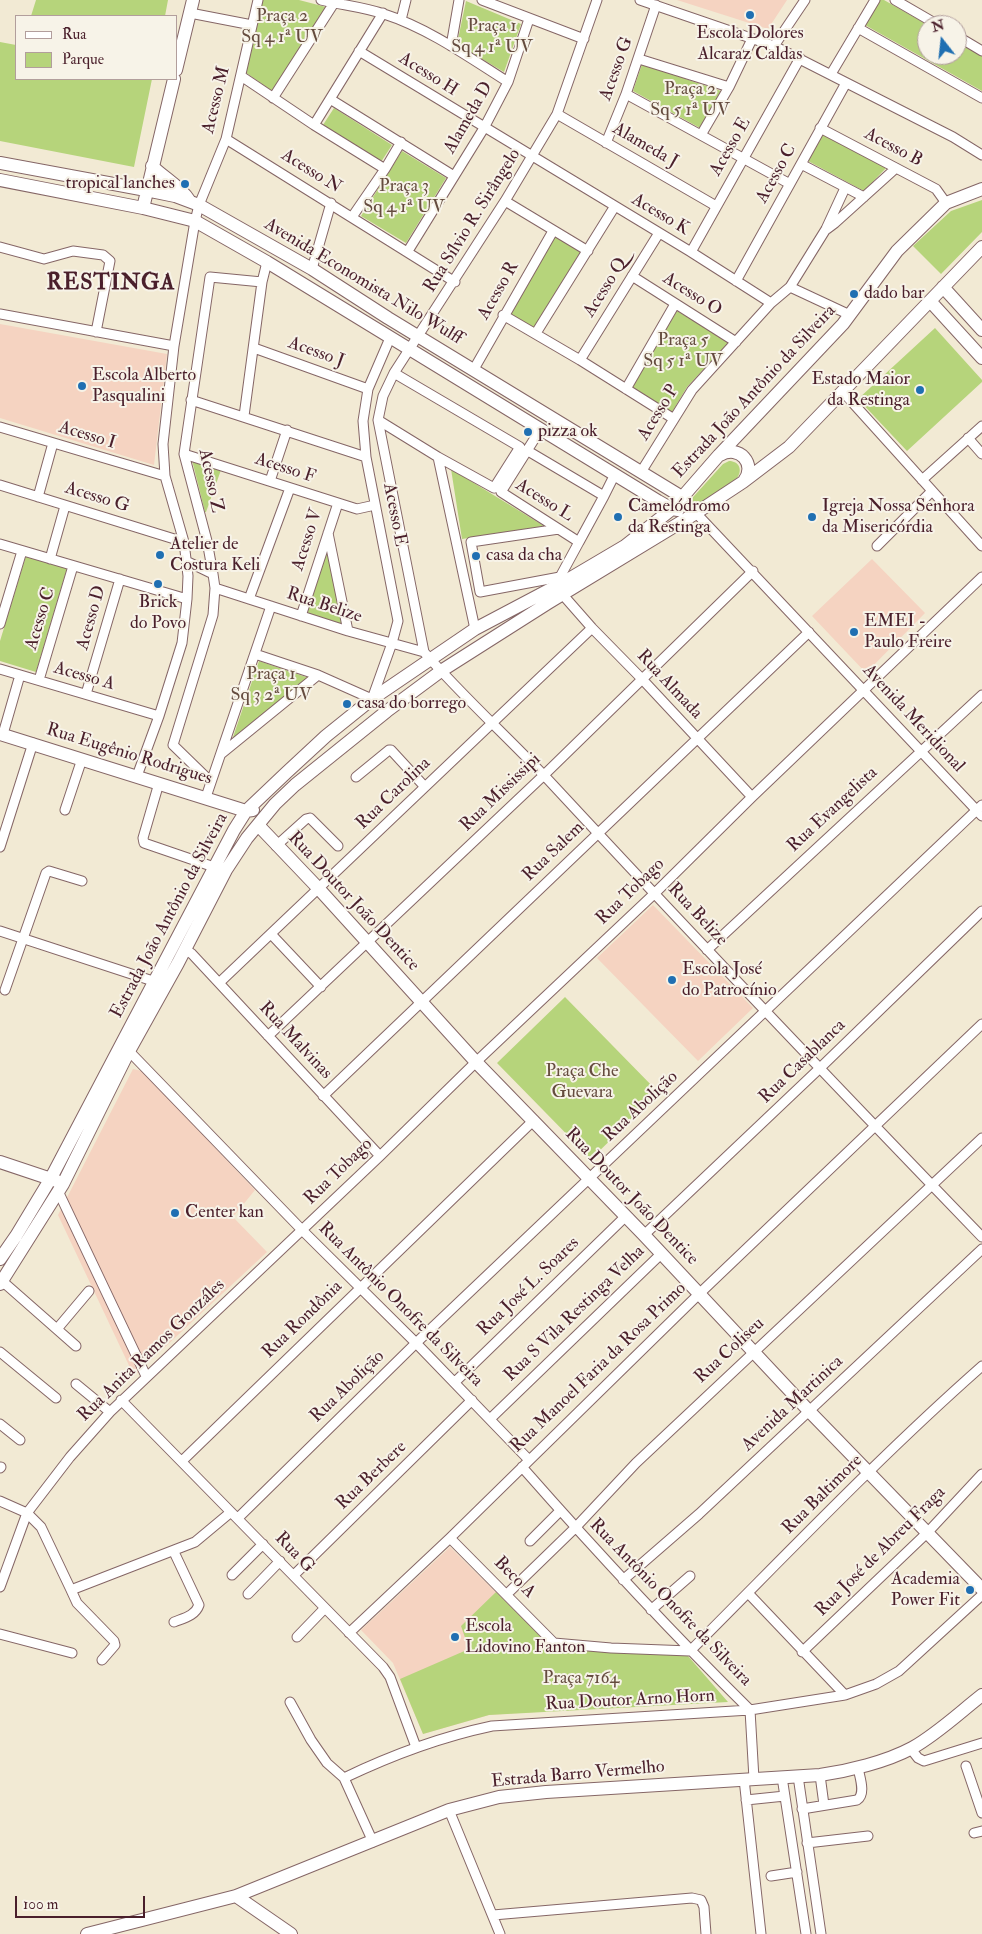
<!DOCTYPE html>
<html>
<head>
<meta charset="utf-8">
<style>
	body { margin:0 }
	#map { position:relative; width:982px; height:1934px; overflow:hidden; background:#f2ead4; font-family:"IM FELL Double Pica",serif }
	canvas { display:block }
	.legend { position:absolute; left:15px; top:15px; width:162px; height:65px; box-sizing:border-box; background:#f7f3e8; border:1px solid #b29e9c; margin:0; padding:6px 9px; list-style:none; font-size:15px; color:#4a1f2b }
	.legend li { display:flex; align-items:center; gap:10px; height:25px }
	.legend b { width:25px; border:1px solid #b29e9c }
	.north { position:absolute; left:917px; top:15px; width:50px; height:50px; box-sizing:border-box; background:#f7f3e8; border:1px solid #b29e9c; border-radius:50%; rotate:344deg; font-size:14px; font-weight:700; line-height:20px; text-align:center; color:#4a1f2b }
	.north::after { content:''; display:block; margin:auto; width:18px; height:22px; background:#1f6fb2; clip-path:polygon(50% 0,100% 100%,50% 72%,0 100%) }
	.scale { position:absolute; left:15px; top:1896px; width:130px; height:22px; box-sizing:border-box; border:2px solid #4a1f2b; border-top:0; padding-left:6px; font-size:15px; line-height:18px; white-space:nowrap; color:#4a1f2b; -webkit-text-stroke:4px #f7f3e8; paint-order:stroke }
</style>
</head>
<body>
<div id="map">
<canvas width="982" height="1934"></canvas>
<ul class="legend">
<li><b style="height:6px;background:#fff"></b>Rua</li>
<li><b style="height:14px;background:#b6d47b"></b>Parque</li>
</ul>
<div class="north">N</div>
<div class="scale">100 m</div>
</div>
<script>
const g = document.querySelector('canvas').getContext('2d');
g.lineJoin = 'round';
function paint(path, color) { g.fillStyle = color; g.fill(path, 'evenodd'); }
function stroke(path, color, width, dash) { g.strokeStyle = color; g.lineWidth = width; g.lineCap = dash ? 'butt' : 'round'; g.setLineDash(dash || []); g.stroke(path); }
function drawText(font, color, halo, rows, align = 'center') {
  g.font = font + ' "IM FELL Double Pica",serif'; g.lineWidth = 4; g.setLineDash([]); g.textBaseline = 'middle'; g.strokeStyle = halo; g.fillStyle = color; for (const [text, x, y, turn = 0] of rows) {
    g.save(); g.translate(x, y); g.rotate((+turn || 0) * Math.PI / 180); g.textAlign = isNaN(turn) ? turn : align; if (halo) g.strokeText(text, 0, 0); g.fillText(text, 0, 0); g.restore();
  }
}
paint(new Path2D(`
	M677 0H787L768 29Z
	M0 324 167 354 154 465 0 418Z
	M872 559 925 613 866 673 812 616Z
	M653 905 753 1008 698 1061 597 958Z
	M133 1069 142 1071 255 1190 233 1217 267 1252 134 1376 58 1215Z
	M450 1547 548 1644 552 1711 489 1715 423 1734 393 1663 361 1630Z`), '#f5d3c1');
paint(new Path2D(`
	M36 0H168L165 16H31Z
	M262 0H299L326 7 272 91 245 72Z
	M879 0H884L928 25 927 55H957V41L982 56V91L865 25Z
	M466 1 521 24 504 72 457 44Z
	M0 42 16 45V79H152L134 167 0 141Z
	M642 64 721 91 700 128 633 91Z
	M334 108 392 145 381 162 323 125Z
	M823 134 886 168 864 191 808 161Z
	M402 151 446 178 406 243 361 216Z
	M982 200V232L941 274 913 246 951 211Z
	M554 236 581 252 535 329 509 313Z
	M677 311 729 342 687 387 672 412 631 388Z
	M935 328 982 380V382L907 451 858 399Z
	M192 460 221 470 206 512H205Z
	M729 461C739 461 743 470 737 478L695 508 685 506 723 464Z
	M451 469 544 526 462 539Z
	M327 547 342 625 306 614Z
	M26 556 67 568 36 672 0 661V641Z
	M259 661 309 678 232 740Z
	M565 997 659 1093 591 1159 497 1063Z
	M496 1592 548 1644 688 1656 728 1702 489 1715 423 1734 400 1679 469 1649 461 1626Z`), '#b6d47b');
const street = new Path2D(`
	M321 0C342 5 364 7 384 14 428 28 470 58 508 82
	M482 0 584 39
	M597 0 557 114 505 201 394 373 383 396 378 420 424 652C465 699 512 741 554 786 695 938 838 1088 982 1237
	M640 0 774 46 953 137 982 155
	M895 0 938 25
	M190 13 252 25
	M401 20 406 0
	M858 28 982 98
	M957 36 982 51
	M451 46 459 0
	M774 46 805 0
	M359 51 691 252 771 303
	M639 59 729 87
	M831 74 875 0
	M241 76 314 125 385 169
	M626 94 790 184
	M273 98 334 3
	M330 99 454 176
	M557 114 716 206
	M314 125 383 13
	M820 128 936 189 946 203
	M701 135 729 87 752 39
	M226 139 455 282
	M606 143 626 94 656 5
	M801 164 864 197
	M505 201 588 251
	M352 217 385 169 401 142
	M827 229 835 223 896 168
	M0 247 44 259 73 251 103 255 110 261 96 332
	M408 251 484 128 508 82 529 19
	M691 252 800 58
	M312 269 331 203
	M632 276 736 342
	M736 281 846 83
	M790 287 850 315
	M0 314 174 346
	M503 315 580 360 674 419
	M536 333 615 206
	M254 348 368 389
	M580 360 659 233
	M474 369 553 231
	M626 389 675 304
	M842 391 982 546
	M191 400 366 457
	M244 416 262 282 267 262
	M378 420 438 457 494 488 520 447 394 373
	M0 427 165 476
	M968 438 982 454
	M528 451 604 496 579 542 501 492 540 430
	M184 454 357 509 375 505
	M438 457 475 629
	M641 472 692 390 771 303 790 287 826 229 845 188
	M922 480 982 426
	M270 481 287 430
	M0 485 184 542
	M604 496 615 474
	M38 497 53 443
	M696 513 982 816
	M559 529 471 542 480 592 560 577 579 542
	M328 533 348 631
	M0 544 187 599
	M877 546 932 491
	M50 559 65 506
	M186 561 213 574
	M215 588 348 631 424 652
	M563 595 592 628 642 679 752 797
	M249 599 290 488
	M301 616 338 503
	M0 624 22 551
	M255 654 318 675 372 699 392 643 398 621 366 457 363 421 368 389 390 338
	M0 669 159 716
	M39 680 73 566
	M86 694 120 579
	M3 734 20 675
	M221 754 318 675
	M137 776 159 716 182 643 187 599 188 576 184 542 165 476 163 444 174 346 195 221 199 205 226 139 258 0
	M356 777 389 750H391L425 787
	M211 782 173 745 213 615 215 588 213 574 207 541 184 454 210 277 262 282
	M159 783 143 838 144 843 214 867
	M206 797 271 606
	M65 810 82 759
	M276 846 306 819 310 818 338 846
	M0 847 33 743
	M0 931 159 983
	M271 934 321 987
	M185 949 192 954 380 1156
	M707 950 982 695
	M219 983 592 628
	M5 990 46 873 49 871 82 881
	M268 1036 544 775 753 571
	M125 1047 302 1230 416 1343 529 1460
	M323 1096 809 632
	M58 1191 146 1376
	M644 1235 820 1068 982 911
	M2 1281 76 1346
	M57 1329 89 1291
	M0 1352 56 1398
	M455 1382 626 1216
	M76 1384 110 1412
	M121 1400 383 1667 390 1677 416 1747
	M490 1419 661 1254
	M0 1424 20 1440
	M182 1461 534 1120
	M522 1467C595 1550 671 1632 750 1710L754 1779
	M0 1468 1 1467
	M0 1501 27 1513 41 1527 71 1590 195 1542 231 1512
	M238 1518 416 1343 982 805
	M450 1538 554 1643 611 1648 690 1651C786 1555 880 1456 982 1366
	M530 1541 560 1511
	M174 1552 199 1605C195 1616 184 1618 174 1622
	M232 1575 263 1544
	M294 1575 472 1400
	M623 1580 699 1514 982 1249
	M0 1587 27 1513 70 1457 110 1412 380 1156 476 1062 654 894 752 797 982 577
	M71 1590 77 1603 114 1641 115 1645 102 1660
	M748 1593 845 1695
	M248 1594 280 1561
	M507 1594 575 1528 636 1463 982 1138
	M651 1610 690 1576
	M349 1633 450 1538 699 1294 982 1024
	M0 1634 72 1653
	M297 1637 325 1608
	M802 1652 928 1532 982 1474
	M290 1702 311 1740 327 1763 344 1778 373 1842
	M911 1749 918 1758 924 1761 982 1743
	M966 1766 982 1813
	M820 1775 824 1805
	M798 1776 821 1934
	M782 1777 806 1934
	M344 1778C392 1755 440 1737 492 1726L750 1710 845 1695 876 1684 899 1671 982 1595
	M744 1779 761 1934
	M746 1800 785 1796
	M802 1809 857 1800C866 1794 860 1778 858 1768
	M449 1810 500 1934
	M974 1833 982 1831
	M807 1843 868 1836
	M771 1876 797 1872
	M493 1915 692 1898 701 1900 704 1907 706 1934`);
const secondary = new Path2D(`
	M176 70 193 0
	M0 163 146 190 175 196 199 205 312 269 388 318 682 497
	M152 166C164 178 180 186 189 200
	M0 180 143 208 195 221 267 262 658 501 672 509 678 510
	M143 208 174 79
	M943 287 982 330
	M930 301 982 358
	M720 455C739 444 757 464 744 481
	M0 734 246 811 253 810
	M258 825 319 889 476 1062 644 1235 809 1411 982 1589
	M0 1162 57 1181
	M0 1259 16 1236 51 1178 234 830 246 811 286 773 326 736 372 699 475 629 564 582 625 546 672 509 719 455 843 324 897 251 946 203 982 189
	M0 1284 63 1184 129 1051 178 963 226 870 247 838 275 804 295 785 387 711 441 671 548 603 696 513 743 482 789 447 982 247
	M236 1896 291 1934
	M87 1934 236 1896 449 1810 499 1797 546 1792 820 1775C848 1771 886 1762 912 1748 937 1734 959 1713 982 1695`);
stroke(street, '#856666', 11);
stroke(secondary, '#856666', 14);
stroke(street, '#fff', 9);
stroke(secondary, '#fff', 12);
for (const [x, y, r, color] of [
	[750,15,5,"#1f6fb2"],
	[185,184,5,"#1f6fb2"],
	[854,294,5,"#1f6fb2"],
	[82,386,5,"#1f6fb2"],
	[920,390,5,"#1f6fb2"],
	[528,432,5,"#1f6fb2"],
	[618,517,5,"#1f6fb2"],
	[812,517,5,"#1f6fb2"],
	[160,555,5,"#1f6fb2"],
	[476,556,5,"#1f6fb2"],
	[158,584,5,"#1f6fb2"],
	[854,632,5,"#1f6fb2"],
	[347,704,5,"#1f6fb2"],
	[672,980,5,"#1f6fb2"],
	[175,1213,5,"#1f6fb2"],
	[970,1590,5,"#1f6fb2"],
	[455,1637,5,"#1f6fb2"]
]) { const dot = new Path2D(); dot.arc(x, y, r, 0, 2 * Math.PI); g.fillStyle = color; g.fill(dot); stroke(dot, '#f7f3e8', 2); }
drawText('18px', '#654c3f', '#f7f3e8', [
	["Praça 2",282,17],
	["Sq 4 1ª UV",282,38],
	["Praça 1",492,27],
	["Sq 4 1ª UV",492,48],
	["Praça 2",690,90],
	["Sq 5 1ª UV",690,111],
	["Praça 3",404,187],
	["Sq 4 1ª UV",404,208],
	["Praça 5",683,341],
	["Sq 5 1ª UV",683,362],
	["Praça 1",271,675],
	["Sq 3 2ª UV",271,696],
	["Praça Che",582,1072],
	["Guevara",582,1093],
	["Praça 7164",581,1679]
]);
drawText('18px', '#4a1f2b', '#f7f3e8', [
	["Escola Dolores",750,34,"center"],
	["Alcaraz Caldas",750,55,"center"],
	["tropical lanches",175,184,"right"],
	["dado bar",864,294],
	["Escola Alberto",92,376],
	["Pasqualini",92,397],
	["Estado Maior",910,380,"right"],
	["da Restinga",910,401,"right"],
	["pizza ok",538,432],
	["Camelódromo",628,507],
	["da Restinga",628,528],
	["Igreja Nossa Senhora",822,507],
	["da Misericórdia",822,528],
	["Atelier de",170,545],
	["Costura Keli",170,566],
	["casa da cha",486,556],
	["Brick",158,603,"center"],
	["do Povo",158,624,"center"],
	["EMEI -",864,622],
	["Paulo Freire",864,643],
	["casa do borrego",357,704],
	["Escola José",682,970],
	["do Patrocínio",682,991],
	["Center kan",185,1213],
	["Academia",960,1580,"right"],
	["Power Fit",960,1601,"right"],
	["Escola",465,1627],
	["Lidovino Fanton",465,1648]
], 'left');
drawText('18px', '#4a1f2b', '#f7f3e8', [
	["Acesso G",617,69,-70],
	["Acesso H",428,75,32],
	["Acesso M",217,100,-76],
	["Alameda D",469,118,-60],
	["Alameda J",645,146,30],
	["Acesso E",731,147,-60],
	["Acesso B",893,148,28],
	["Acesso N",311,172,32],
	["Acesso C",777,174,-61],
	["Acesso K",660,215,31],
	["Rua Sílvio R. Sirângelo",473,221,-58],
	["Avenida Economista Nilo Wulff",363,282,31],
	["Acesso Q",606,288,-58],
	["Acesso R",499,291,-60],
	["Acesso O",692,295,32],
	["Acesso J",316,353,20],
	["Estrada João Antônio da Silveira",755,392,-47],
	["Acesso P",659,413,-58],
	["Acesso I",87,436,17],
	["Acesso F",285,469,18],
	["Acesso Z",210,481,78],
	["Acesso G",97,498,17],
	["Acesso L",544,501,32],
	["Acesso E",394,515,79],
	["Acesso V",308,540,-72],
	["Rua Belize",324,606,18],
	["Acesso D",92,618,-74],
	["Acesso C",41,619,-73],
	["Acesso A",84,677,16],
	["Rua Almada",669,685,47],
	["Avenida Meridional",913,719,47],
	["Rua Eugênio Rodrigues",129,755,17],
	["Rua Mississipi",501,793,-44],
	["Rua Carolina",394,794,-44],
	["Rua Evangelista",833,810,-43],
	["Rua Salem",554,852,-44],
	["Rua Tobago",631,892,-44],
	["Rua Doutor João Dentice",353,902,47],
	["Rua Belize",697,915,47],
	["Estrada João Antônio da Silveira",170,916,-62],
	["Rua Malvinas",295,1041,47],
	["Rua Casablanca",803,1062,-44],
	["Rua Abolição",641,1107,-43],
	["Rua Tobago",339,1172,-44],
	["Rua Doutor João Dentice",631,1197,46],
	["Rua José L. Soares",529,1287,-44],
	["Rua Antônio Onofre da Silveira",400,1305,45],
	["Rua S Vila Restinga Velha",575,1314,-44],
	["Rua Rondônia",303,1320,-44],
	["Rua Anita Ramos Gonzáles",152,1351,-44],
	["Rua Coliseu",730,1351,-43],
	["Rua Manoel Faria da Rosa Primo",599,1368,-44],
	["Rua Abolição",348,1387,-44],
	["Avenida Martinica",793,1404,-43],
	["Rua Berbere",372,1476,-44],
	["Rua Baltimore",823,1495,-45],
	["Rua José de Abreu Fraga",881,1552,-45],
	["Rua G",294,1553,46],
	["Beco A",514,1578,45],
	["Rua Antônio Onofre da Silveira",670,1603,46],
	["Rua Doutor Arno Horn",630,1701,-3],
	["Estrada Barro Vermelho",578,1775,-5]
]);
g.letterSpacing = '1px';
drawText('bold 22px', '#4a1f2b', '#f7f3e8', [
	["RESTINGA",111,284]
]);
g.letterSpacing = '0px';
</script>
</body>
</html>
